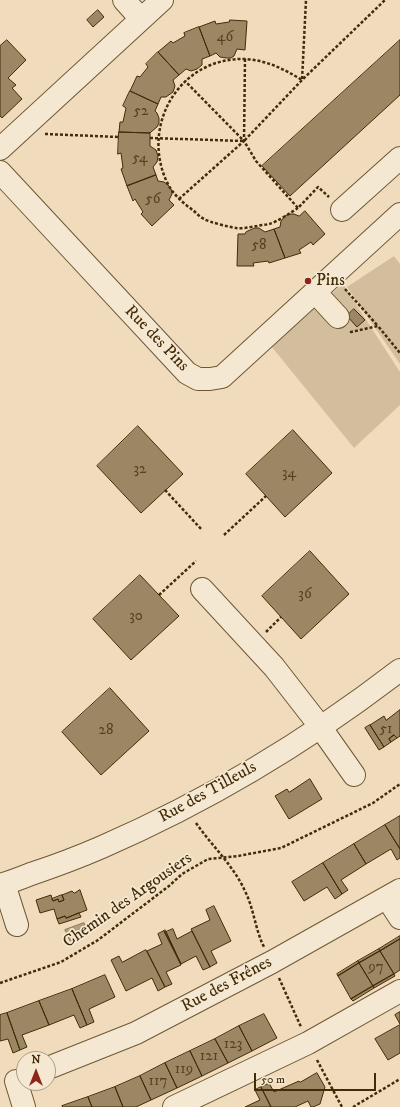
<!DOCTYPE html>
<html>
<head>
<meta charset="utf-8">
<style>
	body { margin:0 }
	#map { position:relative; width:400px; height:1107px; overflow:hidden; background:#f0dcbc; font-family:"IM FELL DW Pica",serif }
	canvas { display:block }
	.north { position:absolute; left:16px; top:1051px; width:40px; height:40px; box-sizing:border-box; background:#f5e8d3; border:1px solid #ad9c81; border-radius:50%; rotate:0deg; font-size:11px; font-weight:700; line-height:16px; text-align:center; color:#422b07 }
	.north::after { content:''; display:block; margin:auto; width:14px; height:18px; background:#8f2418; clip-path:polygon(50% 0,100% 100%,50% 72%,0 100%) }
	.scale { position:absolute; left:254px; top:1073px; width:122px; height:18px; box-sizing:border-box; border:2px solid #422b07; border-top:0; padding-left:5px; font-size:12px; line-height:14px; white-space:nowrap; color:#422b07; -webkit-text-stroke:3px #f5e8d3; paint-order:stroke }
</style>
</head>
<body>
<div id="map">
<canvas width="400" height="1107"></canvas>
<div class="north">N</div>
<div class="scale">50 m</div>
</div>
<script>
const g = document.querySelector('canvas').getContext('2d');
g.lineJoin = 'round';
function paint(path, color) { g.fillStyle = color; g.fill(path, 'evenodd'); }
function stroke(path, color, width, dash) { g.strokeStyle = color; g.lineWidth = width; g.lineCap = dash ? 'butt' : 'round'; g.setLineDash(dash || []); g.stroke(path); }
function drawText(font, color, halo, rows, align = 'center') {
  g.font = font + ' "IM FELL DW Pica",serif'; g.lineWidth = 3.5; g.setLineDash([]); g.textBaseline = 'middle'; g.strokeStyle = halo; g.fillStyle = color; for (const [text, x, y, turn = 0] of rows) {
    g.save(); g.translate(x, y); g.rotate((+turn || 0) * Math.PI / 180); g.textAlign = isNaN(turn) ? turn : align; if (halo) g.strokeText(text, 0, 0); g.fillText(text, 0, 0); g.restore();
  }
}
paint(new Path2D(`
	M394 256 400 264V364L347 287Z
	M343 284 400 372V405L354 448 271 346Z`), '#d2be9d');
const water = new Path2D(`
	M84 923 89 934 70 941 65 930Z`);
paint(water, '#b5a07e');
stroke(water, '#87714e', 1);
const building = new Path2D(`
	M98 10 104 17 93 27 87 20Z
	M230 20 247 21 245 50 237 49 234 56 231 58H226L220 57 216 53 210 56 199 27 215 21 216 24 229 22Z
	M199 27 210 56 202 59V65L197 69 191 71 186 69 179 75 158 52 171 41 173 43 185 36 184 33Z
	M7 40 26 60 8 78 16 85 12 88 22 99 2 118 0 116V46Z
	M400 40V95L290 196 262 166Z
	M158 52 179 75 173 80 175 86 173 92 166 97H161L158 104 130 91 137 76 140 77 148 67 146 64Z
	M130 91 158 104 155 111 157 113 159 118V123L157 127 151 132 150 133 119 132 120 122H123L126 108 123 106Z
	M119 132 150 133V146L156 150 158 156 157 162 153 167 156 175 127 186 121 169 123 168 121 153 118 154Z
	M156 175 158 181 164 182 168 185 171 189 172 194 169 200 174 205 152 226 141 214 143 212 135 199 133 201 127 186Z
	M305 211 325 234 313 245 311 242 299 250 301 253 285 258 274 229 280 227 281 221 285 216 289 214H294L299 216Z
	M255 228H259L265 232 274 229 285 258 269 263 268 261 253 263 254 266H237L238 234H245L246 232Z
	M354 309 365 320 357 327 347 316Z
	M138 426 183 474 141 513 97 466Z
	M293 430 332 473 285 517 246 474Z
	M310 551 349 594 301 639 262 596Z
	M140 575 179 616 131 660 93 619Z
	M110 688 149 731 101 775 62 732Z
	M400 710V736L397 738 394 735 389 739 391 742 384 747 370 725 384 716 386 720Z
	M370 725 384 747 379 750 365 728Z
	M394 735 397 738 391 742 389 739Z
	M310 779 322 799 289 819 275 796 287 789 289 792Z
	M400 816V849L385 825Z
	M385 825 400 849V858L397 860 391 849 366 864 354 844Z
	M354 844 366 864 341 880 348 890 342 894 323 863Z
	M323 863 342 894 335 899 327 887 304 901 292 882Z
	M80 890 87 910 66 918 65 916 57 919 54 909 40 913 36 900 51 895 53 901 58 899 59 902 64 900 62 895 72 891 74 893Z
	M62 895 64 900 59 902 58 899 53 901 52 899Z
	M214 906 231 941 211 951 217 963 210 967 191 929 210 920 206 910Z
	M79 913 81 917 59 924 57 919 65 916 66 918Z
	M173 929 177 939 192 931 210 967 203 970 196 956 181 964 166 932Z
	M165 930 166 932 181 964 164 931Z
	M164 931 181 965 166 972 172 984 165 987 147 951 162 944 158 934Z
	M400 936V939L380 951 379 949Z
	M400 939V970L394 974 380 951Z
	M379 949 380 951 359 963 358 961Z
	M146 950 165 987 158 991 152 978 126 991 111 960 119 956 122 962Z
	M380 951 394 974 373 986 359 963Z
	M358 961 359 963 338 976 337 974Z
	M359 963 373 986 351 999 338 976Z
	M394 974 395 976 374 988 373 986Z
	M105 975 115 997 89 1009 94 1022 87 1025 72 989Z
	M373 986 374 988 353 1001 351 999Z
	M72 989 87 1025 80 1028 74 1015 49 1025 39 1001Z
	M39 1001 49 1025 22 1035 27 1047 20 1050 7 1013Z
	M400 1012V1024L395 1015Z
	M7 1013 20 1050 13 1053 8 1039 0 1041V1015Z
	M264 1014 277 1038 252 1051 239 1026Z
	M400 1025V1053L388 1060 375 1039Z
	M239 1026 252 1051 228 1063 215 1039Z
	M215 1039 228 1063 202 1076 190 1051Z
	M190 1051 202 1076 177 1088 165 1063Z
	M165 1063 177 1088 151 1100 140 1076Z
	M317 1073 325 1087 320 1104 313 1107H311L308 1101 295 1107H271L261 1087 269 1083 274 1092 299 1081 300 1082Z
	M140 1076 151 1100 136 1107H123L115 1087Z
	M115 1087 123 1107H92L88 1097Z
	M261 1087 271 1107H245L260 1100 255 1090Z
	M88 1097 92 1107H63L62 1106Z`);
paint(building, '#9c8765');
stroke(building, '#422b07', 1);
const minor = new Path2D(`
	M124 0 141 19
	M0 149 162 0
	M0 172 187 373 198 379H210L222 377 400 214
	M342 210 400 158
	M315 292 338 317
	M202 589 274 667 316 721 354 775
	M4 884 17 925
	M0 885C11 882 21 878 31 874 55 866 79 857 102 847 208 801 309 740 400 670
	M387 898 400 918
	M48 1068 136 1033 272 962 400 890
	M16 1081 24 1107
	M174 1107 308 1043 400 991`);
stroke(minor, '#6e5734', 24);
stroke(new Path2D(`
	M245 59 244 141 256 161 298 208 318 187 329 197
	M45 134 119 137
	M150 138 244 141 302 80 385 0
	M179 199 244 141 185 81
	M298 208C290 213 277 222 269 224 265 225 261 225 257 226 250 227 242 229 236 228 229 227 209 222 204 219 200 217 197 214 194 211 183 203 172 194 166 180 141 123 181 57 245 59 266 60 284 69 302 80L306 0
	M345 289 377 325
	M351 331V332L378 326 400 353
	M165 490 202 530
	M224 535 266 496
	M159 595 196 561
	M266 632 281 617
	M196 823C212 846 233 865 245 891 254 909 255 929 264 947
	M279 978 301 1027
	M0 983 61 962 98 940 169 886 182 874 208 859 238 856 281 848 373 803 400 784
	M317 1060 342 1107
	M353 1107 400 1079`), '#422b07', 2.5, [3, 2]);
stroke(minor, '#f5e8d3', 22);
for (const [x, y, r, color] of [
	[308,281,4,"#8f2418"]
]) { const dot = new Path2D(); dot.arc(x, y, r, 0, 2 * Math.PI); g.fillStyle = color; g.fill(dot); stroke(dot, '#f5e8d3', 1.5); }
drawText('15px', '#58421e', null, [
	["46",225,38],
	["52",141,112],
	["54",140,159],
	["56",153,200],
	["58",259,246],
	["32",140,470],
	["34",289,474],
	["36",305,595],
	["30",136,617],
	["51",386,730],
	["28",106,731],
	["97",376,968],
	["123",233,1045],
	["121",209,1057],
	["119",184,1070],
	["117",158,1082]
]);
drawText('17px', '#422b07', '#f5e8d3', [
	["Pins",316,281]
], 'left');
drawText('17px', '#422b07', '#f5e8d3', [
	["Rue des Pins",156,339,46],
	["Rue des Tilleuls",208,793,-29],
	["Chemin des Argousiers",128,901,-35],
	["Rue des Frênes",227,985,-28]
]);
</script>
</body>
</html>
